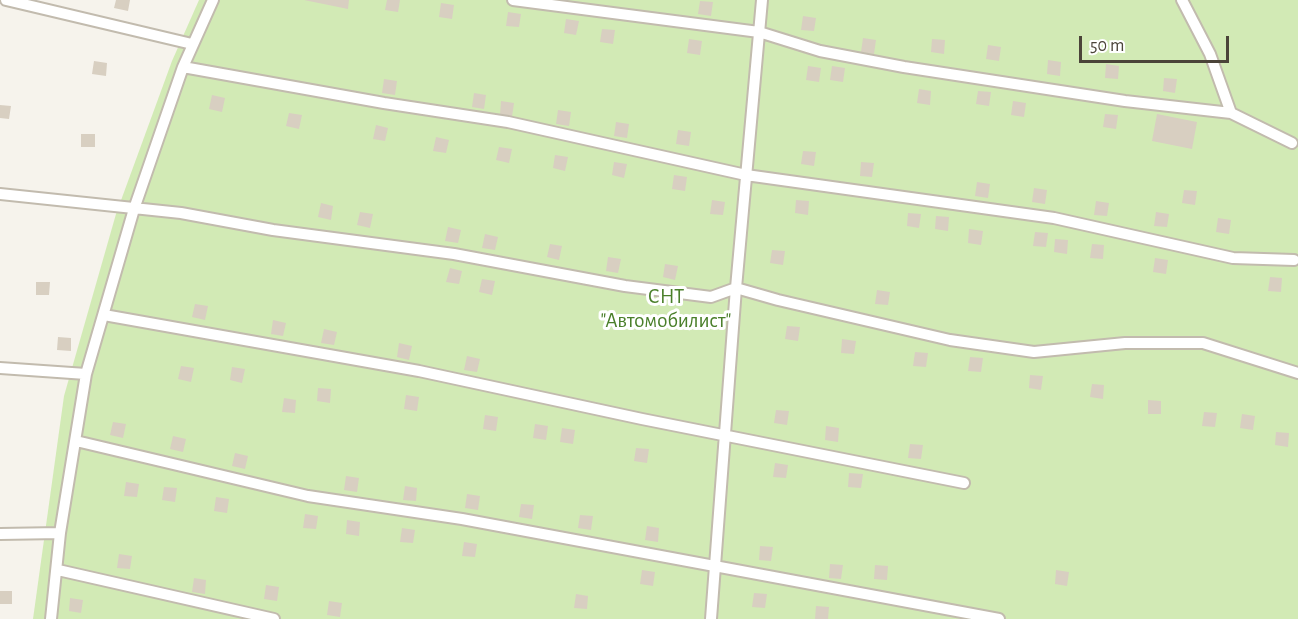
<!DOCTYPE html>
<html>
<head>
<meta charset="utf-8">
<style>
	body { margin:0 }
	#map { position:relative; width:1298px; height:619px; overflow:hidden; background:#f6f3ec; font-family:"Alegreya Sans",sans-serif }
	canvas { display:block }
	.scale { position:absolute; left:1079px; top:36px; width:150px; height:27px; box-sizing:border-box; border:3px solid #4b4439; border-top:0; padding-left:8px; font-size:18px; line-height:21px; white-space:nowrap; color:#4b4439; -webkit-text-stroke:4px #fff; paint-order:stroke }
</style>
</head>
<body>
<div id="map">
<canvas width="1298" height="619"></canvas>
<div class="scale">50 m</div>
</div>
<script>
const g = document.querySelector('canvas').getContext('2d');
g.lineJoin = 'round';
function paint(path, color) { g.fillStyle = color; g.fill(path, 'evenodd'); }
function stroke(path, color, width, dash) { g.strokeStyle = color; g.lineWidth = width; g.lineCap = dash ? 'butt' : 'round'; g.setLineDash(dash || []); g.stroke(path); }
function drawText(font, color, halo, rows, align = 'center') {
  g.font = font + ' "Alegreya Sans",sans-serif'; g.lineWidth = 6; g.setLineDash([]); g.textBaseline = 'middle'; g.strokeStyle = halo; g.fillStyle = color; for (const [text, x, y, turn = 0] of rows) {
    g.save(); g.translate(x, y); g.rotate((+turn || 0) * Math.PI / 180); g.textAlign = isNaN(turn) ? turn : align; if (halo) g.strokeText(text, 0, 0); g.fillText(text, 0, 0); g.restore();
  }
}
paint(new Path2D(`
	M199 0H1298V619H33L64 396 116 214 172 61Z`), '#d2eab5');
paint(new Path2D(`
	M116 0H130L128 11 114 8Z
	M304 0H349L348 9Z
	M387 0H400L398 12 385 10Z
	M700 1 713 2 711 16 698 14Z
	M441 3 454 5 452 19 439 17Z
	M508 12 521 14 519 27 506 26Z
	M803 16 816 18 814 31 801 30Z
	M566 19 579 21 576 35 564 33Z
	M602 29 615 30 613 44 600 42Z
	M863 38 876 40 874 54 861 52Z
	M689 39 702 41 700 55 687 53Z
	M932 39 945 40 944 54 931 52Z
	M988 45 1001 47 999 61 986 59Z
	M1048 60 1061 62 1060 76 1047 74Z
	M94 61 107 63 106 76 92 74Z
	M1106 64 1119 66 1118 79 1105 78Z
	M808 66 821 68 819 82 806 80Z
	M832 66 845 68 843 82 830 80Z
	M1164 78 1177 79 1175 93 1163 91Z
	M384 79 397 81 395 95 382 93Z
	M919 89 931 91 930 105 917 103Z
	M978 91 991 92 989 106 976 104Z
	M474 93 486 95 484 109 472 107Z
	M212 95 225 98 222 112 209 109Z
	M501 101 514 103 512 117 500 115Z
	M1013 101 1026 103 1024 117 1011 115Z
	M0 105 11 106 9 119 0 118Z
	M558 110 571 112 569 126 556 124Z
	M289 113 302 115 299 129 286 126Z
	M1105 114 1118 115 1116 129 1103 127Z
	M1157 114 1197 122 1192 149 1152 141Z
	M616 122 629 124 627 138 614 136Z
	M376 125 388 128 385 141 373 139Z
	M678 130 691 132 689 146 676 144Z
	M81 134H95V147H81Z
	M436 137 449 140 446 153 433 151Z
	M499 147 512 149 509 163 496 160Z
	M803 151 816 152 814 166 801 164Z
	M555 155 568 157 565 171 553 168Z
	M614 162 627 164 624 178 612 175Z
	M861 162 874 163 872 177 860 176Z
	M674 175 687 177 685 191 672 189Z
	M977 182 990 184 988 198 975 196Z
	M1034 188 1047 190 1045 204 1032 202Z
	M1184 190 1197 191 1195 205 1182 203Z
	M712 200 725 202 723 215 710 214Z
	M796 200 809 201 808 215 795 213Z
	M1096 201 1109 203 1107 216 1094 215Z
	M321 203 333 206 331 220 318 217Z
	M360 212 373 214 370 228 357 225Z
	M1156 212 1169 214 1167 227 1154 226Z
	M908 213 921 214 919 228 907 226Z
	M936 216 949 217 948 231 935 229Z
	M1218 218 1231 220 1229 234 1216 232Z
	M448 227 461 230 458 243 445 241Z
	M969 229 983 231 981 245 968 243Z
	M1035 232 1048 233 1046 247 1033 246Z
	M485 234 498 237 495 250 482 248Z
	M1055 239 1068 240 1067 254 1054 252Z
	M550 244 562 246 559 260 547 257Z
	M1092 244 1104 245 1103 259 1090 258Z
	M772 250 785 251 783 265 770 263Z
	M608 257 621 259 618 273 606 271Z
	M1155 258 1168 260 1166 274 1153 272Z
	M665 264 678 266 675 280 663 277Z
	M450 268 462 271 459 284 446 282Z
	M1270 277 1282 278 1281 292 1268 291Z
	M482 279 495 281 492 295 479 292Z
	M36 282H50L49 295H36Z
	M877 290 890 292 888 305 875 304Z
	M195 304 208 306 205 320 192 317Z
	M273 320 286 323 283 336 271 334Z
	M787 326 800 327 798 341 785 339Z
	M324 329 337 332 334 345 321 343Z
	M58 337 71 338V351L57 350Z
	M842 339 856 341 854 354 841 353Z
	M399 343 412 346 409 360 397 357Z
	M915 352 928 353 926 367 913 366Z
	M467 356 480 359 477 372 464 370Z
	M970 357 983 358 981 372 968 371Z
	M181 366 194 368 191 382 178 379Z
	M232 367 245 369 242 383 230 380Z
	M1030 375 1043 376 1041 390 1029 388Z
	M1092 384 1104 385 1103 399 1090 397Z
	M318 388 331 389 330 403 317 401Z
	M406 395 419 397 417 411 404 409Z
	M284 398 296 400 295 413 282 412Z
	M1148 400 1161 401V414H1148Z
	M776 410 789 411 787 425 774 423Z
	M1204 412 1217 413 1215 427 1202 426Z
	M1242 414 1255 416 1253 430 1240 428Z
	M485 415 498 417 496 431 483 429Z
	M113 422 126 424 123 438 110 435Z
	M535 424 548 426 546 440 533 438Z
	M826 426 839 428 838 442 825 440Z
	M562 428 575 430 573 444 560 442Z
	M1276 432 1289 433 1288 447 1275 445Z
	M173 436 186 439 183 452 170 449Z
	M910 444 923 445 921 459 908 458Z
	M636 448 649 449 647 463 634 461Z
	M235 453 248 456 245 469 232 466Z
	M775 463 788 465 786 478 773 477Z
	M849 473 863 474 861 488 848 487Z
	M346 476 359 478 357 492 344 490Z
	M126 482 139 484 137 497 124 496Z
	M405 486 417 488 416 501 403 500Z
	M164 487 177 488 175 502 162 500Z
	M467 494 480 496 478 510 465 508Z
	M216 497 229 499 227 513 214 511Z
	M521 504 534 505 532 519 519 517Z
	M305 514 318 516 316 529 303 528Z
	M580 515 593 516 591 530 578 528Z
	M347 520 360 522 359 536 346 534Z
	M647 526 659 528 658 542 645 540Z
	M402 528 415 530 413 543 400 542Z
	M464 542 477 544 475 557 462 556Z
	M760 546 773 547 771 561 759 560Z
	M119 554 132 556 130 569 117 568Z
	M830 564 843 565 841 579 829 578Z
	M875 565 888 566 887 580 874 579Z
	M642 570 655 572 653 586 640 584Z
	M1056 570 1069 572 1067 586 1055 584Z
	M194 578 206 580 205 594 192 592Z
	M266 585 279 587 277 601 264 599Z
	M0 591H12V604H0Z
	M754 593 767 594 765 608 752 607Z
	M576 594 588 596 587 609 574 608Z
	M70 598 83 600 81 613 69 611Z
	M329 601 342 603 340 617 327 615Z
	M816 606 829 607 828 619H815Z`), '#d8cfc1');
const lane = new Path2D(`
	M6 0 192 44
	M513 0 759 32 820 51 904 67 1125 101 1231 113 1292 143
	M1182 0 1210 54 1231 113
	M183 67 384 103 508 122 746 175 1054 218 1233 258 1294 260
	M0 194 181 213 273 230 454 254 625 286 711 297 736 288 778 300 950 340 1034 352 1125 343H1203L1298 373
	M104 315 419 371 642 419 964 483
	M0 368 86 374
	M76 441 308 496 462 519 999 619
	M0 534 60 533
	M58 570 274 619
	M51 619 60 533 86 374 134 209 183 67 213 0
	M711 619 736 288 762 0`);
stroke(lane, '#c2bbae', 14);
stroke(lane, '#fff', 10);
drawText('21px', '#4a7f2a', '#fff', [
	["СНТ",666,297],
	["\"Автомобилист\"",666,321]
]);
</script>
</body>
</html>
